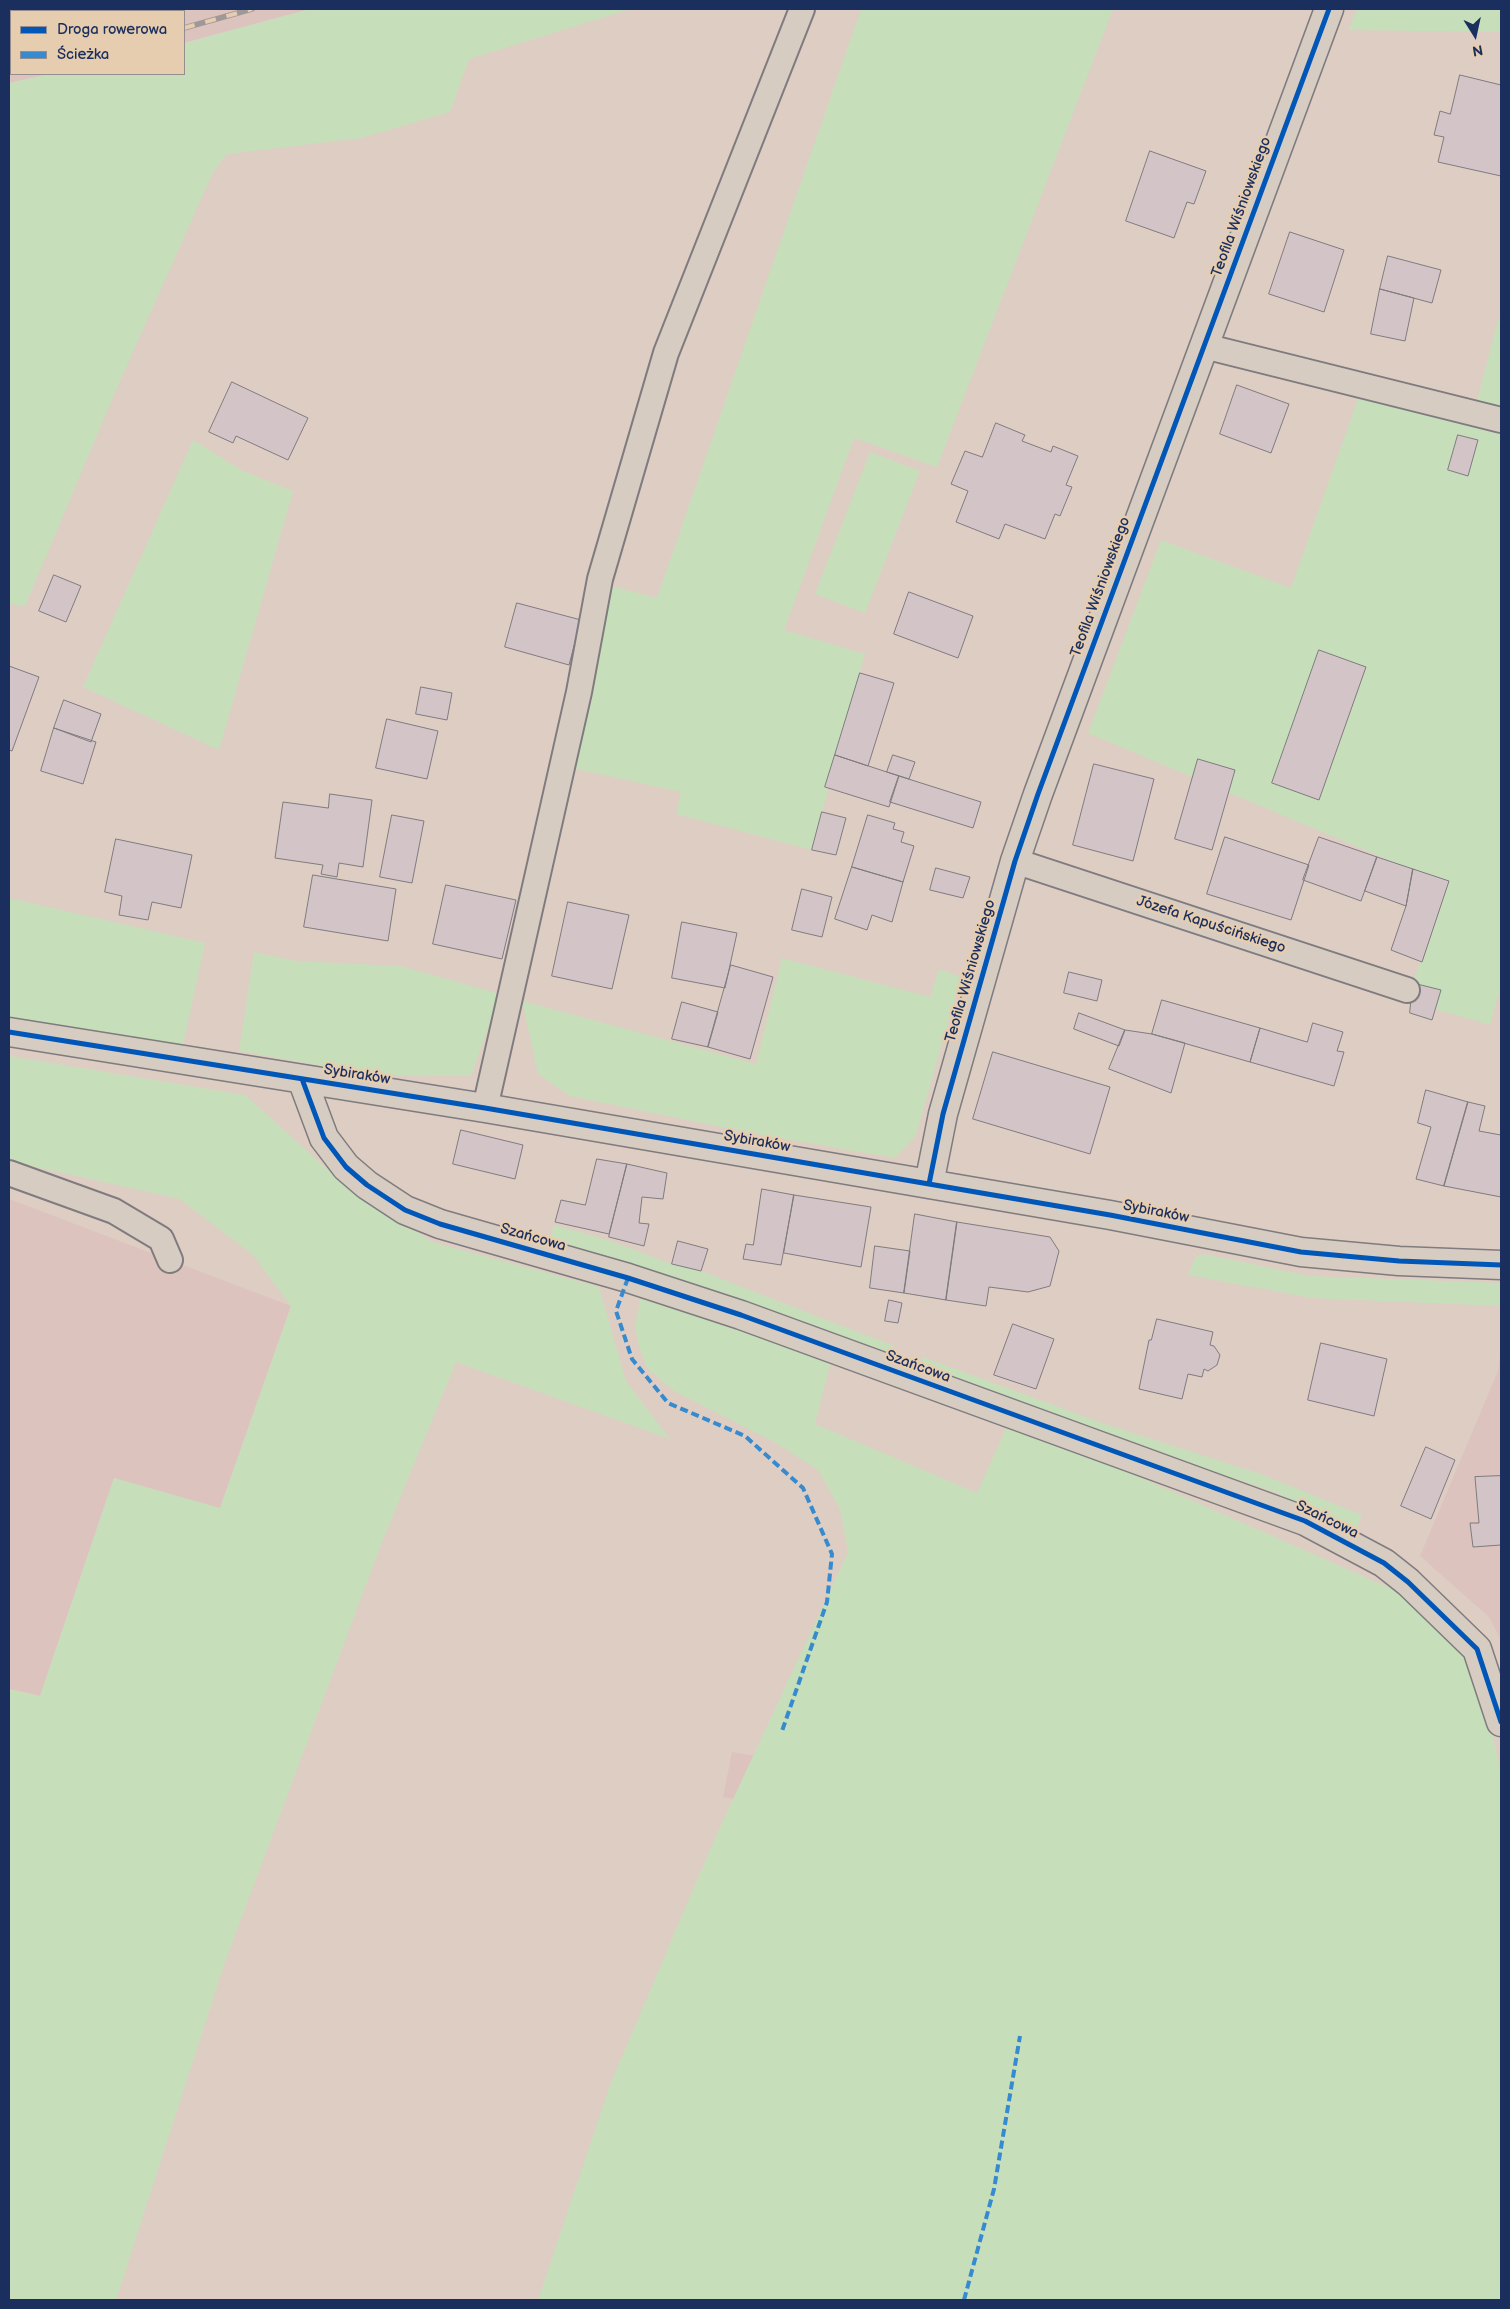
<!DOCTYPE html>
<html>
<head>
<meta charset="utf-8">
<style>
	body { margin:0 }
	#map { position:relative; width:1510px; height:2309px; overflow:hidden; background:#decdc3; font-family:"Balsamiq Sans",sans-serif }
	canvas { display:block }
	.frame { position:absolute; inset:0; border:10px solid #1b2f5e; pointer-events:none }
	.legend { position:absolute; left:10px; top:10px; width:175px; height:65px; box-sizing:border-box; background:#e7cdaf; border:1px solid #958e8f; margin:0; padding:6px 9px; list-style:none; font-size:15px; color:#1b2f5e }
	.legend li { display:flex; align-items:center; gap:10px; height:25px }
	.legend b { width:25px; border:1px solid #958e8f }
	.north { position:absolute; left:1450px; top:10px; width:50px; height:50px; -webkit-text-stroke:4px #e7cdaf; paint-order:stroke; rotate:170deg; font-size:14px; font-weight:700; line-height:20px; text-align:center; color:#1b2f5e }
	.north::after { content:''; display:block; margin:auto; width:18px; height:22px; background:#1b2f5e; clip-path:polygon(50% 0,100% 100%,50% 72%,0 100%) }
</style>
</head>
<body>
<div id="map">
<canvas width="1510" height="2309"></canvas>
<div class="frame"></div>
<ul class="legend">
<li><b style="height:6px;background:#0057b8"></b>Droga rowerowa</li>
<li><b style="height:6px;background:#368acf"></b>Ścieżka</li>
</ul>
<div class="north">N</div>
</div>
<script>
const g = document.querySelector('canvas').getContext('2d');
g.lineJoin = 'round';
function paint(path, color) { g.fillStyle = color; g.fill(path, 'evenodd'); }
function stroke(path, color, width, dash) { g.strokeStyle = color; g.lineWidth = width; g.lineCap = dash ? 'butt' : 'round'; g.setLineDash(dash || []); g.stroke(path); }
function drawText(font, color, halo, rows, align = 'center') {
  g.font = font + ' "Balsamiq Sans",sans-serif'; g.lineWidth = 5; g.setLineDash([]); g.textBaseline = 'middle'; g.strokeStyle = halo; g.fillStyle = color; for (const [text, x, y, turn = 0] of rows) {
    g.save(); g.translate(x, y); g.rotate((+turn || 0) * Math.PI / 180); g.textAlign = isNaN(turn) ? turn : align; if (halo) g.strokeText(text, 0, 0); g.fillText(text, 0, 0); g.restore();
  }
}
paint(new Path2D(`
	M56 9H310L184 43V11H44Z
	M9 19H11V74H49L9 83Z
	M9 1199 291 1306 220 1509 114 1478 40 1696 9 1689Z
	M1501 1347V1640L1489 1617 1420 1556 1498 1371Z
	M732 1752 773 1759 764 1805 723 1797Z`), '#ddc3be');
paint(new Path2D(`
	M310 9H631L469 59 450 112 361 138 227 154 213 172 116 390 25 606 9 604V83L49 74H184V43Z
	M861 9H1113L937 467 854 438 784 630 865 654 812 850 676 814 681 792 572 768 611 586 657 598Z
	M1357 9H1501V32L1348 30Z
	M1501 309V410L1476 404Z
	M1359 396 1501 432V985L1490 1025 1408 1001 1443 883 1088 733 1161 540 1291 588Z
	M193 440 243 471 293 491 219 750 83 687Z
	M870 452 920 471 865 613 815 594Z
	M9 898 205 943 183 1045 9 1018Z
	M254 952 295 961 401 966 500 994 471 1076 376 1075 239 1051Z
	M782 958 930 997 939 969 961 977 916 1135 895 1158 746 1132 570 1096 538 1074 522 1001 756 1064Z
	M9 1056 245 1095 335 1176 432 1242 599 1287 626 1381 670 1439 456 1362 380 1547 224 1965 116 2300H9V1689L40 1696 114 1478 220 1508 291 1306 253 1255 180 1199 9 1161Z
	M554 1225 608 1240 672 1264 701 1271 894 1346 889 1359 549 1242Z
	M1204 1254 1310 1276 1501 1283V1306L1312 1298 1188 1275 1195 1257Z
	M641 1297 831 1361 815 1424 977 1493 1010 1420 1408 1596 1468 1656 1486 1704 1501 1774V2300H538L610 2085 714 1840 848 1552 840 1509 818 1470 776 1443 674 1391 647 1368 639 1347 635 1325Z
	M923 1357 1102 1423 1261 1474 1362 1515 1355 1533 1275 1492 1149 1450 920 1367Z`), '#c6dfba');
const building = new Path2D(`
	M1460 75 1501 85V176L1438 162 1444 137 1434 135 1440 111 1450 114Z
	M1150 151 1206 171 1194 204 1187 202 1174 238 1126 221Z
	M1290 232 1344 250 1324 312 1269 294Z
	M1388 256 1441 270 1432 303 1380 289Z
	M1380 289 1414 298 1405 341 1371 334Z
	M232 382 308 418 288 460 236 436 233 443 209 432Z
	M1237 385 1289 404 1271 453 1220 434Z
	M996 423 1025 435 1022 441 1051 452 1053 446 1078 456 1066 485 1072 487 1060 516 1055 514 1045 539 1005 524 999 539 956 522 968 491 951 484 965 451 982 457Z
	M1458 435 1478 440 1468 476 1448 470Z
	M54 575 81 586 66 622 39 611Z
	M909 592 973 616 958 658 894 634Z
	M517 603 581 620 569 665 505 647Z
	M1319 650 1366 667 1319 800 1272 783Z
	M9 666 39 677 12 751 9 750Z
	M860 673 894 683 868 766 835 755Z
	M421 687 452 693 447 720 416 714Z
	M64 700 101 714 91 742 54 728Z
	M387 719 438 731 427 779 376 768Z
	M54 728 96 742 83 784 41 771Z
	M835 755 899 776 889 807 825 787Z
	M893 755 915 762 909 779 887 772Z
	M1198 759 1235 770 1212 850 1175 839Z
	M1094 764 1154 779 1133 861 1073 845Z
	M899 776 981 802 973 828 890 802Z
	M330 794 372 800 363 867 339 863 337 877 321 874 323 865 275 858 283 802 328 808Z
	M822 812 846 818 836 855 812 850Z
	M392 815 424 821 412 883 380 877Z
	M868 815 895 823 893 829 904 832 901 842 914 846 903 882 852 867Z
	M1225 837 1309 865 1291 920 1207 894Z
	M1319 837 1377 857 1361 901 1303 880Z
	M116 839 192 855 181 908 152 902 148 920 119 915 122 896 105 892Z
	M1377 857 1413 869 1406 906 1365 891Z
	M852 867 903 882 892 922 872 915 867 930 835 919Z
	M936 868 970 877 963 898 930 890Z
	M1413 869 1449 881 1422 962 1391 950 1406 906Z
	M313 875 396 889 388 941 304 927Z
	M446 885 516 900 502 959 433 944Z
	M802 889 832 897 822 937 792 930Z
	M568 902 629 915 612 989 552 976Z
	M682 922 737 933 725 988 672 978Z
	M731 965 773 977 750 1059 708 1047Z
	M1069 972 1102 980 1097 1001 1064 993Z
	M1413 983 1441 990 1432 1020 1410 1013Z
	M1162 1000 1260 1028 1250 1062 1152 1034Z
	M682 1002 718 1012 708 1047 672 1039Z
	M1079 1013 1125 1030 1119 1046 1074 1029Z
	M1313 1023 1343 1032 1337 1051 1344 1052 1334 1086 1250 1062 1260 1028 1307 1042Z
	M1125 1030 1152 1034 1185 1043 1171 1093 1109 1069Z
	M993 1052 1110 1087 1090 1154 973 1119Z
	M1426 1090 1468 1102 1444 1186 1416 1179 1431 1127 1418 1123Z
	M1468 1102 1485 1106 1479 1131 1501 1135V1197L1444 1186Z
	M461 1130 523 1145 515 1179 453 1164Z
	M597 1159 627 1164 609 1234 555 1222 561 1200 585 1205Z
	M627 1164 667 1173 663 1199 642 1197 639 1223 649 1224 644 1246 609 1237Z
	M762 1189 794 1195 781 1265 743 1259 746 1244 753 1245Z
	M794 1195 871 1207 861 1267 784 1253Z
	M915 1214 957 1222 946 1300 904 1293Z
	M957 1222 1050 1237 1059 1251 1050 1286 1028 1292 989 1287 986 1306 946 1300Z
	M678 1241 708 1249 701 1271 672 1264Z
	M875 1246 910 1251 904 1293 870 1288Z
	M889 1300 902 1303 898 1323 885 1321Z
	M1157 1319 1213 1332 1210 1345 1214 1346 1220 1355 1217 1365 1208 1371 1204 1369 1202 1377 1188 1374 1182 1399 1139 1389 1149 1340H1151Z
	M1013 1324 1054 1339 1036 1389 994 1375Z
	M1321 1343 1387 1359 1374 1416 1308 1400Z
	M1426 1447 1455 1460 1431 1519 1401 1506Z
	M1501 1476V1545L1473 1547 1470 1523H1479L1475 1477Z`);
paint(building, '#d3c4c8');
stroke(building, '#7f7b7f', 1);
const lane = new Path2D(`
	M1204 346 1501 420
	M1015 861 1407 990
	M485 1108 579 692 600 579 666 353 802 9
	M9 1173 114 1211 161 1239 170 1260`);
const street = new Path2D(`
	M9 1032 485 1108 1110 1215 1301 1252 1399 1261 1501 1265
	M302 1079 324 1138 346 1167 367 1185 405 1210 440 1224 628 1278 741 1315 1305 1521 1384 1563 1408 1582 1477 1649 1501 1722
	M929 1184 943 1114 1015 861 1038 794 1329 9`);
stroke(lane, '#7f7b7f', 28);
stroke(street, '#7f7b7f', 31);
stroke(lane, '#d6ccc1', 24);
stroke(street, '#d6ccc1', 28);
const rail = new Path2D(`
	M134 11 144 9
	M184 28 252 9
	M9 42 11 41
	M9 68H11`);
stroke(rail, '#9e9998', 5.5);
stroke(rail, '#e7cdaf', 4, [11]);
stroke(new Path2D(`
	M628 1278 616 1311 632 1359 668 1403 745 1436 803 1488 832 1554 827 1602 782 1731
	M964 2300 994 2189 1020 2036`), '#368acf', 4, [8, 4]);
stroke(new Path2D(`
	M9 1032 485 1108 1110 1215 1301 1252 1399 1261 1501 1265
	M302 1079 324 1138 346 1167 367 1185 405 1210 440 1224 628 1278 741 1315 1305 1521 1384 1563 1408 1582 1477 1649 1501 1722
	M929 1184 943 1114 1015 861 1038 794 1329 9`), '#0057b8', 5);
drawText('15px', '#1b2f5e', '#e7cdaf', [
	["Teofila Wiśniowskiego",1242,207,-70],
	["Teofila Wiśniowskiego",1101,587,-70],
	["Józefa Kapuścińskiego",1211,925,18],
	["Teofila Wiśniowskiego",971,971,-74],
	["Sybiraków",357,1075,9],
	["Sybiraków",757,1142,10],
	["Sybiraków",1156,1212,11],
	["Szańcowa",533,1238,16],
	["Szańcowa",918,1367,20],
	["Szańcowa",1327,1520,26]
]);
</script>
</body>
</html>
